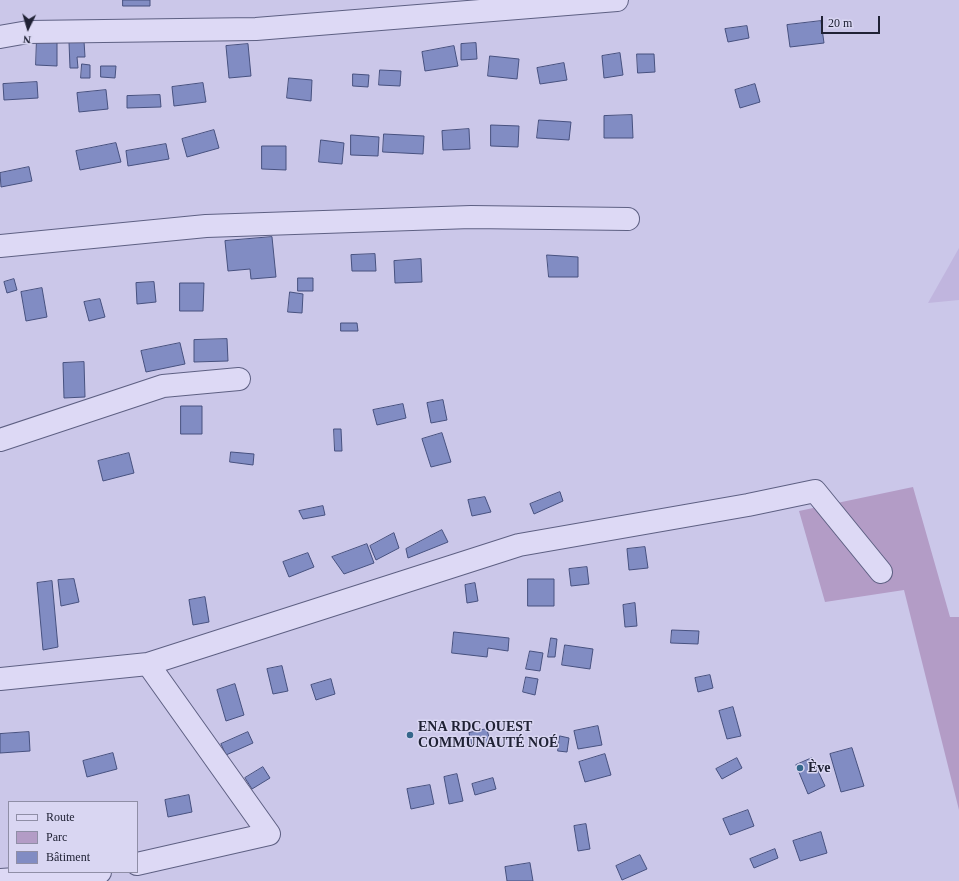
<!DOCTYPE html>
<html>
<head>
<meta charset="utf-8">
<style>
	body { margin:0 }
	#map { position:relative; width:959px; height:881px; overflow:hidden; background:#cbc7e9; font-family:Georgia,serif }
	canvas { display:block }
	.legend { position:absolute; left:8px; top:801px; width:130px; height:72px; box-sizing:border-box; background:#d9d6f2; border:1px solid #8f8ea6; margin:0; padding:5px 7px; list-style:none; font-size:12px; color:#202235 }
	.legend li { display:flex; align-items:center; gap:8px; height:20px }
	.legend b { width:20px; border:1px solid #8f8ea6 }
	.north { position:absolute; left:8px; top:8px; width:40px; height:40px; -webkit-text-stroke:3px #d9d6f2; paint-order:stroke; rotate:185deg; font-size:11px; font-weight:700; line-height:16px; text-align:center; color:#202235 }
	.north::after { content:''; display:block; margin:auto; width:14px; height:18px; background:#202235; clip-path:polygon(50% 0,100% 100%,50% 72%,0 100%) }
	.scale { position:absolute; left:821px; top:16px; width:59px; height:18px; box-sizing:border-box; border:2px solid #202235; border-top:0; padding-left:5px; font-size:12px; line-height:14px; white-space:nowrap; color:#202235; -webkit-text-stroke:3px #d9d6f2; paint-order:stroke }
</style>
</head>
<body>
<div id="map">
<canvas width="959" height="881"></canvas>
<ul class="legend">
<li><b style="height:5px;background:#ddd9f5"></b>Route</li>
<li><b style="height:11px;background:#b39cc6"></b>Parc</li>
<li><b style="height:11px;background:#818cc3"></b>Bâtiment</li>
</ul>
<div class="north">N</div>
<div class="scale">20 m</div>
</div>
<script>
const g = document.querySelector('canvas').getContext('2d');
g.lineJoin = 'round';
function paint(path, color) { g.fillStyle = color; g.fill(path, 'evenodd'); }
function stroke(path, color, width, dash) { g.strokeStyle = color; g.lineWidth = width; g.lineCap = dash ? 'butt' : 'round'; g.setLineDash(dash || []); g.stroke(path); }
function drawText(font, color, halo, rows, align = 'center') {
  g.font = font + ' Georgia,serif'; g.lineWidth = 3; g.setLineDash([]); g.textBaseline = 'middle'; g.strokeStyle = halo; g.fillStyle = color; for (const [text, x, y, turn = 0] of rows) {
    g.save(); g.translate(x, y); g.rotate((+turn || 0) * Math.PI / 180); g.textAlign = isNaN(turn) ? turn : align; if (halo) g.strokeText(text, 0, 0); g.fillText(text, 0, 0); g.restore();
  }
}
paint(new Path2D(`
	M959 248V300L928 303Z`), '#c0b5de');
paint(new Path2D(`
	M913 487 950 617H959V810L904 590 825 602 799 511Z`), '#b39cc6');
const building = new Path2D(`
	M123 0H150V6H123Z
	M821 21 824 43 790 47 787 25Z
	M747 26 749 38 728 42 725 29Z
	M37 37H57V66L36 65Z
	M84 41 85 57H77L78 68H70L69 42Z
	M476 43 477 59 461 60V44Z
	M248 44 251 76 229 78 226 46Z
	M454 46 458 66 425 71 422 52Z
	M620 53 623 75 604 78 602 56Z
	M637 54H654L655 72 638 73Z
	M490 56 519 59 517 79 488 76Z
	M564 63 567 80 540 84 537 68Z
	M82 64 90 65V78H81Z
	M101 66H116L115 78 101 77Z
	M380 70 401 71 400 86 379 85Z
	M353 74 369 75 368 87 353 86Z
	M289 78 312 80 311 101 287 98Z
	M37 82 38 98 4 100 3 84Z
	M203 83 206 102 174 106 172 87Z
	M755 84 760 102 740 108 735 90Z
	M106 90 108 109 79 112 77 93Z
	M160 95 161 107 127 108V96Z
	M632 115 633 138H604V116Z
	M539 120 571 122 569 140 537 138Z
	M491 125 519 126 518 147 491 146Z
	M469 129 470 149 443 150 442 131Z
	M214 130 219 148 187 157 182 139Z
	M384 134 424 136 423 154 383 152Z
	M351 135 379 137 378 156 351 155Z
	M321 140 344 143 342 164 319 162Z
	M116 143 121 162 80 170 76 151Z
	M166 144 169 159 128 166 126 151Z
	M262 146H286V170L262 169Z
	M29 167 32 181 1 187 0 173Z
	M272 237 276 277 251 279 250 269 228 271 225 241Z
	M375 254 376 271H352L351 255Z
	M547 255 578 257V277H549Z
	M421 259 422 282 395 283 394 261Z
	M298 278H313V291H298Z
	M14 279 17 290 7 293 4 282Z
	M154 282 156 302 137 304 136 283Z
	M180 283H204L203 311H180Z
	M42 288 47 317 26 321 21 292Z
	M290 292 303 294 302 313 288 312Z
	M100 299 105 317 89 321 84 302Z
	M341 323H357L358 331H341Z
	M227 339 228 361 194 362V340Z
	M180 343 185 364 146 372 141 351Z
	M84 362 85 397 64 398 63 363Z
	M443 400 447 420 431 423 427 403Z
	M403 404 406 418 377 425 373 410Z
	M181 406H202V434H181Z
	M334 429H341L342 451H335Z
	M442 433 451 462 431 467 422 439Z
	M231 452 254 454 253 465 230 462Z
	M129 453 134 473 103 481 98 461Z
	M560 492 563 501 534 514 530 504Z
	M485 497 491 512 472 516 468 500Z
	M323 506 325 515 303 519 299 511Z
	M442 530 448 542 408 558 406 549Z
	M394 533 399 548 376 560 370 546Z
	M367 544 374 563 344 574 332 557Z
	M645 547 648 568 629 570 627 549Z
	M308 553 314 567 289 577 283 562Z
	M587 567 589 584 571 586 569 569Z
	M74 579 79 602 61 606 58 580Z
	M528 579H554V606H528Z
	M52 581 58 647 43 650 37 583Z
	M475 583 478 601 467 603 465 585Z
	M205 597 209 622 193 625 189 600Z
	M635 603 637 626 625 627 623 605Z
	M672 630 699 631 698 644 671 643Z
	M454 632 509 638 508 651 488 648 487 657 452 653Z
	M551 638 557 639 555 657H548Z
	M565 645 593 649 590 669 562 665Z
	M530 651 543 653 540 671 526 669Z
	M282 666 288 691 273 694 267 669Z
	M710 675 713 688 698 692 695 678Z
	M526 677 538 679 535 695 523 692Z
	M331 679 335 694 316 700 311 685Z
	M235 684 244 715 226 721 217 690Z
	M733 707 741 736 727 739 719 711Z
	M598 726 602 745 578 749 574 731Z
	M487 729 490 742 472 746 469 733Z
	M29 732 30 751 0 753V734Z
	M248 732 253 743 226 755 221 744Z
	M560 736 569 738 567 752 558 751Z
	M852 748 864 786 841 792 830 754Z
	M113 753 117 769 87 777 83 761Z
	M605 754 611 775 585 782 579 762Z
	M737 758 742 768 722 779 716 769Z
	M812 758 825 786 808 794 796 765Z
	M263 767 270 778 252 789 245 778Z
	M457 774 463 801 449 804 444 777Z
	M493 778 496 789 475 795 472 784Z
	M430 785 434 804 411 809 407 789Z
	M189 795 192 812 168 817 165 800Z
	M748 810 754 826 730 835 723 819Z
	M586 824 590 849 578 851 574 826Z
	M821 832 827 853 800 861 793 841Z
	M775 849 778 858 754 868 750 859Z
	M640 855 647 869 622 880 616 866Z
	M530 863 533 881H507L505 867Z`);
paint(building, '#818cc3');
stroke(building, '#47517f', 1);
const minor = new Path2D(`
	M0 37 28 32 256 29 617 0
	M0 246 206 226 471 217 628 219
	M0 440 163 386 239 379
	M0 679 148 664 519 545 748 505 815 491 881 572
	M137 864 269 834 148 664
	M0 880 90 874 100 872`);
stroke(minor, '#5e6083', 24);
stroke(minor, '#ddd9f5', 22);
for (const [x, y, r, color] of [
	[410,735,4,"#35678b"],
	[800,768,4,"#35678b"]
]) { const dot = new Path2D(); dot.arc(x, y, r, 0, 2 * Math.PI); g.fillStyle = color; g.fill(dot); stroke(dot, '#d9d6f2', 1.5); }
drawText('bold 14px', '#202235', '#d9d6f2', [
	["ENA RDC OUEST",418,727],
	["COMMUNAUTÉ NOÉ",418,743],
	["Ève",808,768]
], 'left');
</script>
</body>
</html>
